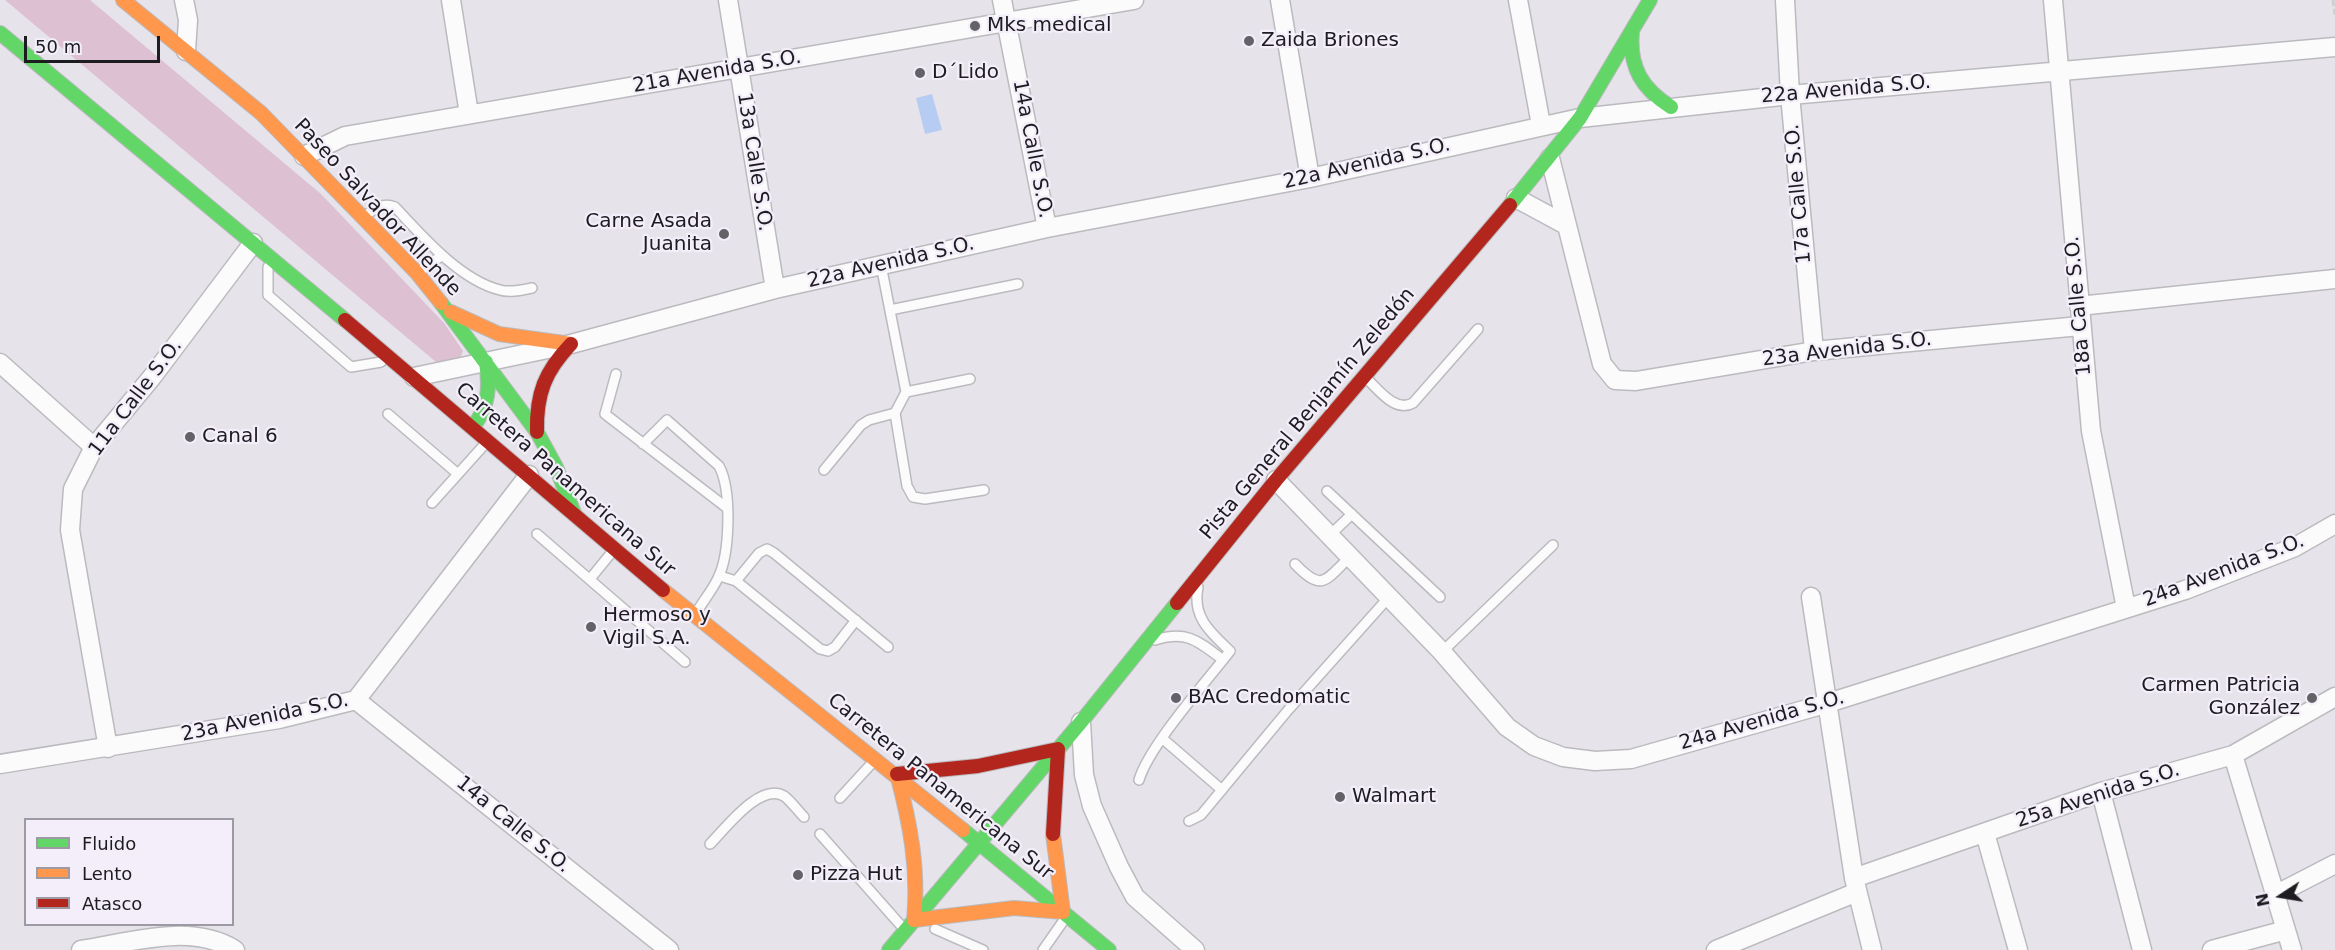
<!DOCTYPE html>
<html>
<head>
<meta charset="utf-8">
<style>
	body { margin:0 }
	#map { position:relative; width:2335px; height:950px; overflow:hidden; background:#e6e4ea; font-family:"DejaVu Sans",sans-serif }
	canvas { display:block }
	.legend { position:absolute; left:24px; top:818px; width:210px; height:108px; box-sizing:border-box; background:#f3eefa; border:2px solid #9d9aa3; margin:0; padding:8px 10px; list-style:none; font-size:18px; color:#1d1c20 }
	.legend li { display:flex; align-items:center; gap:12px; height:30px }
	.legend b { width:30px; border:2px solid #9d9aa3 }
	.north { position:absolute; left:2251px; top:866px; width:60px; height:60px; -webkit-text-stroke:4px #f3eefa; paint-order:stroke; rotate:258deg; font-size:16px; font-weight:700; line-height:24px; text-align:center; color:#1d1c20 }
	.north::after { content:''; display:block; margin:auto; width:21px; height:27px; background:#1d1c20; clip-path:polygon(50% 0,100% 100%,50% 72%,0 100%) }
	.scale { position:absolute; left:24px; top:36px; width:136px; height:27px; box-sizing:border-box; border:3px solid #1d1c20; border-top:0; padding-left:8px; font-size:18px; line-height:21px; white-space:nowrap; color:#1d1c20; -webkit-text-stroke:4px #f3eefa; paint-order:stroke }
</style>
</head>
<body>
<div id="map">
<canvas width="2335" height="950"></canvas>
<ul class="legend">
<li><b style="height:8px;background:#63d668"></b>Fluido</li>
<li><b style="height:8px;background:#ff974d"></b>Lento</li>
<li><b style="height:8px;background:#b3261e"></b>Atasco</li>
</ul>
<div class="north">N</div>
<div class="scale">50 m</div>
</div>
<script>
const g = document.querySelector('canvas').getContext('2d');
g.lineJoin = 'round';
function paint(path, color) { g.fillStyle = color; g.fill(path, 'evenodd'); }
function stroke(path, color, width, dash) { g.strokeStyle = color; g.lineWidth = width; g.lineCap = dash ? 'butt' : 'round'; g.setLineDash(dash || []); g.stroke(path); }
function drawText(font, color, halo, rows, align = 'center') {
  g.font = font + ' "DejaVu Sans",sans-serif'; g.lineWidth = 4.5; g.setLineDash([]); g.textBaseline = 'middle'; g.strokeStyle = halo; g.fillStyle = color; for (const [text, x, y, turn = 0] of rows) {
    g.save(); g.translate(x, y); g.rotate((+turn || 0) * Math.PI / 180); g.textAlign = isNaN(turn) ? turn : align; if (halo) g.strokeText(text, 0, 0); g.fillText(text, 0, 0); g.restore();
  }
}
paint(new Path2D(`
	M5 0H90L321 194 444 323 463 351 458 363 442 367Z`), '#ddc0d1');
paint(new Path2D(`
	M932 94 942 130 925 134 916 98Z`), '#b7ccf2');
const lane = new Path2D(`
	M364 217C374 209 382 202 395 207 422 236 460 280 500 290 510 293 522 290 532 288
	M881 265 906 392 895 413 907 486 913 497 925 499 984 490
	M268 267V295L351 367 381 362
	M419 272 441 256
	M890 310 1018 284
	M616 374 605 414 727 508
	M1366 378C1379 390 1395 413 1413 403L1478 329
	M906 392 970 379
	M388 414 458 474
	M643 444 667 420 719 466C732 490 730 554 718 578 713 589 704 600 698 610
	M824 470 861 425 869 420 895 413
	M1327 491 1440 597
	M432 503 485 444
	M537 534 685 662
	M1329 536 1352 514
	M1295 564C1323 593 1325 580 1350 557
	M720 576 736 581 820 649 828 651 835 647 856 620
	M590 579 612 552
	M736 581 759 553 767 549 774 553 888 647
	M1155 640C1187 630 1198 641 1223 660
	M1442 652 1553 545
	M1163 739 1222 790
	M1139 780C1149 746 1206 682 1230 651 1210 632 1192 617 1198 587
	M840 798 873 762
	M1189 821 1201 815 1289 709 1389 597
	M820 834 904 929
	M710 844C726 828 760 782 784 796 791 801 798 811 804 817
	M935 929 983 950
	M1043 950 1064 920`);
const street = new Path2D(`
	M184 0 188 20 186 51
	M451 0 469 114
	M728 0 775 289
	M1002 0 1047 228
	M1280 0 1310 178
	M1518 0 1541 125
	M1785 0 1790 95 1814 351
	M2053 0 2091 431 2126 608
	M304 156 345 136 1134 0
	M1550 158 1602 364 1615 380 1636 381 1814 351 2080 326
	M1516 198 1566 225
	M2079 306 2335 279
	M0 363 94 447
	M414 377 571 344 775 289 1047 228 1310 178 1580 118 1790 95 2335 47
	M1276 480 1442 652 1507 727 1534 746 1563 757 1595 761 1631 759 1825 704 2185 590 2295 547 2335 524
	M1811 597 1854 878 1872 950
	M356 700 669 950
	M1081 722 1084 775 1092 806 1119 867 1135 897 1195 950
	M108 748 70 530 73 489 94 447 152 377 253 243
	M2233 755 2292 950
	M0 764 279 719 356 700 529 475
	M2101 792 2142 950
	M1985 833 2018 950
	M1854 878 2101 792 2233 755 2335 697
	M2275 895 2335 864
	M81 950C128 943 191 922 235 950
	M1716 950 1857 892
	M2212 950 2286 930`);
const fast = new Path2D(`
	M0 33 345 320
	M1632 33C1629 67 1642 89 1671 107
	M1510 205 1580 118 1650 0
	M441 303 537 432 556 467 574 513
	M473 427C489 406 490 387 486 362
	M963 830 1109 950
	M889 950 1081 722 1177 603`);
const slow = new Path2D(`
	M123 0 261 113 417 273 441 303
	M451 312 499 334 571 344
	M663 590 963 830
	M897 774C910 823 919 869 914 920L1014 908 1063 912
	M1053 834 1063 912`);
const jam = new Path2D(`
	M345 320 663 590
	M537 432C536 394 545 371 571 344
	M1177 603 1276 480 1510 205
	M897 774 978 766 1058 749 1053 834`);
stroke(lane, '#bbbabe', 12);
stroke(street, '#bbbabe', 21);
stroke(fast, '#bbbabe', 16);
stroke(slow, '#bbbabe', 16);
stroke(jam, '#bbbabe', 16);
stroke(new Path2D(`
	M2333 0 2335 15`), '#d0d0d1', 3, [6, 3]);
stroke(lane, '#fbfbfc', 9);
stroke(street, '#fbfbfc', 18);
stroke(fast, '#63d668', 14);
stroke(slow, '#ff974d', 14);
stroke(jam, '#b3261e', 14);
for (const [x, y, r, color] of [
	[975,26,6,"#636267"],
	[1249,41,6,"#636267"],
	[920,73,6,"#636267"],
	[724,234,6,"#636267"],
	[190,437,6,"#636267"],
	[591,627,6,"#636267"],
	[1176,698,6,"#636267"],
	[2312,698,6,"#636267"],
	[1340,797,6,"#636267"],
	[798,875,6,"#636267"]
]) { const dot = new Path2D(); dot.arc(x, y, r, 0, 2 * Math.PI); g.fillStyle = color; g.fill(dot); stroke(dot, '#f3eefa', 2); }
drawText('20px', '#1d1c20', '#f3eefa', [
	["Mks medical",987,26],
	["Zaida Briones",1261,41],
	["D´Lido",932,73],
	["Carne Asada",712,222,"right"],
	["Juanita",712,245,"right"],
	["Canal 6",202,437],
	["Hermoso y",603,616],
	["Vigil S.A.",603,639],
	["Carmen Patricia",2300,686,"right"],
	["González",2300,709,"right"],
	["BAC Credomatic",1188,698],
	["Walmart",1352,797],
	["Pizza Hut",810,875]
], 'left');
drawText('20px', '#1d1c20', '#f3eefa', [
	["21a Avenida S.O.",717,72,-10],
	["22a Avenida S.O.",1846,90,-5],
	["14a Calle S.O.",1032,149,79],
	["13a Calle S.O.",754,162,81],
	["22a Avenida S.O.",1367,164,-13],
	["17a Calle S.O.",1799,194,-95],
	["Paseo Salvador Allende",377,208,47],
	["22a Avenida S.O.",891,263,-13],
	["18a Calle S.O.",2079,306,-95],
	["23a Avenida S.O.",1847,350,-7],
	["11a Calle S.O.",136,398,-53],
	["Pista General Benjamín Zeledón",1308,414,-50],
	["Carretera Panamericana Sur",565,480,41],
	["24a Avenida S.O.",2224,571,-21],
	["23a Avenida S.O.",265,718,-12],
	["24a Avenida S.O.",1762,721,-16],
	["Carretera Panamericana Sur",940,787,39],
	["25a Avenida S.O.",2098,796,-18],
	["14a Calle S.O.",513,825,39]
]);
</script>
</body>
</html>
